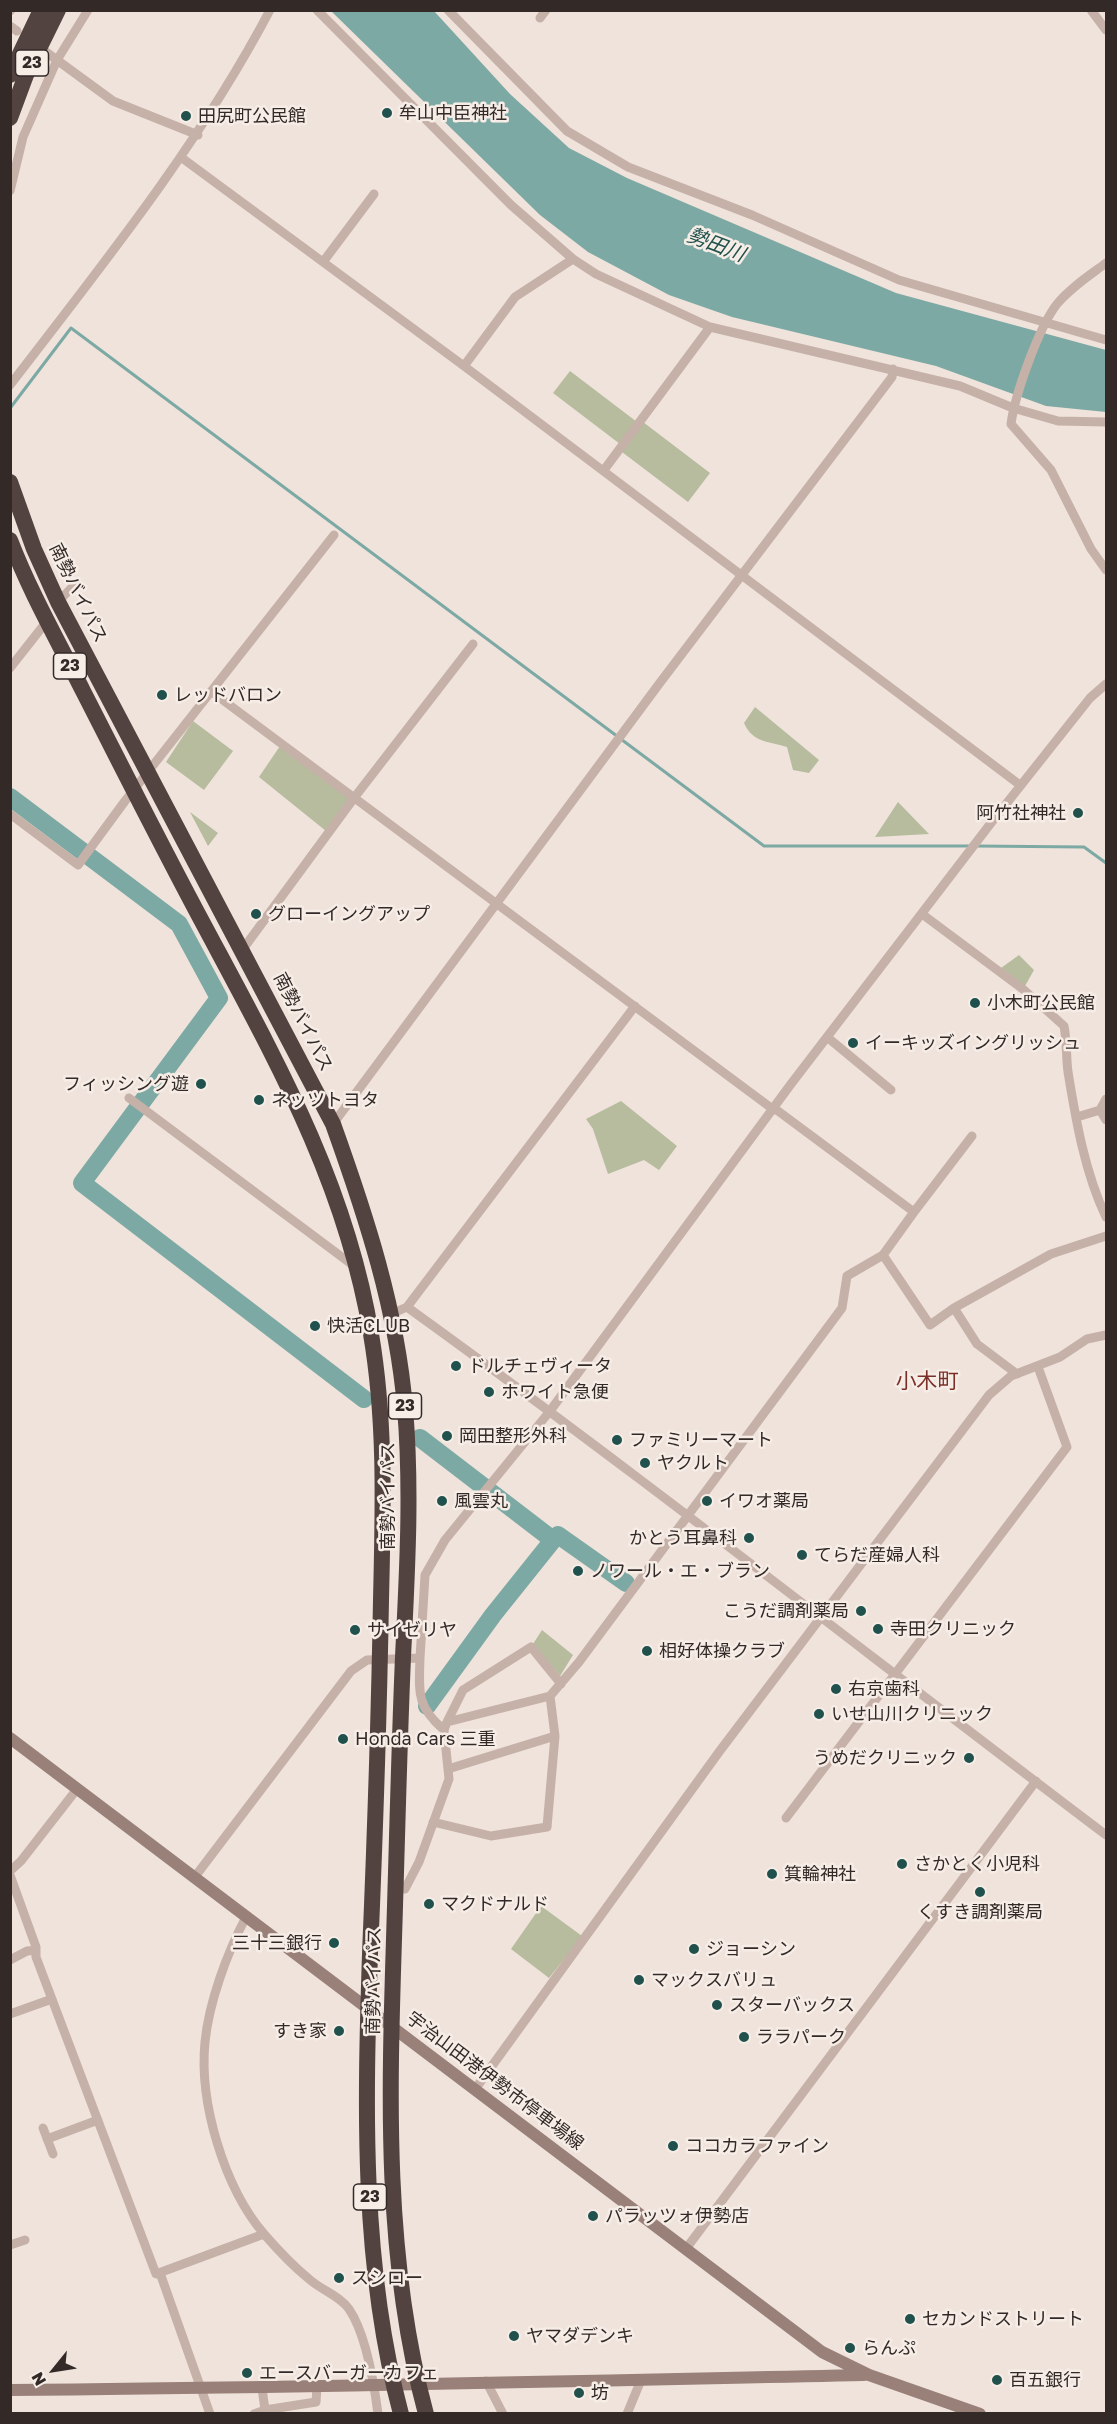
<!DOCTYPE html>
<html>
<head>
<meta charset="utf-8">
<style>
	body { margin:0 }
	#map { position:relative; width:1117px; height:2424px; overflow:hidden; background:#efe3db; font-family:"Golos Text",sans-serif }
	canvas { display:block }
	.frame { position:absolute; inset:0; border:12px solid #332a28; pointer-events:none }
	.north { position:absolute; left:24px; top:2340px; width:60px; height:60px; -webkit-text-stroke:4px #f7ede7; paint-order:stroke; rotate:240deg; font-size:16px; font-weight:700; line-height:24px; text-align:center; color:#332a28 }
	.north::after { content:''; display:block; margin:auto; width:21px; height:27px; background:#332a28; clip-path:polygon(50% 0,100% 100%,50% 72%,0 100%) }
</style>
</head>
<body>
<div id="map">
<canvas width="1117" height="2424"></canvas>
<div class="frame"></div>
<div class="north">N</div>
</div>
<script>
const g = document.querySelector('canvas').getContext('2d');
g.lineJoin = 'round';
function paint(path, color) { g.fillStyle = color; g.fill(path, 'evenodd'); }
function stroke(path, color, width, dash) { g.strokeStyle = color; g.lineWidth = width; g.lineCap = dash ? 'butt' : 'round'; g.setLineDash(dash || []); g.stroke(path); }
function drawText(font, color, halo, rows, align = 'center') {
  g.font = font + ' "Golos Text","Noto Sans JP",sans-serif'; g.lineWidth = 5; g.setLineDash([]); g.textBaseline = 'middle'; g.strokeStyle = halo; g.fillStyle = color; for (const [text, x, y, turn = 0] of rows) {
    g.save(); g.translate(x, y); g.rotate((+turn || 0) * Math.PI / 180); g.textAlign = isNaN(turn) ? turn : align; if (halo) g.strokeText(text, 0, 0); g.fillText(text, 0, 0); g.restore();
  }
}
paint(new Path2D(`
	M570 371 637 422 620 444 553 393Z
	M643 422 710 473 688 502 622 452Z
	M755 707 819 760 809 773 793 770 787 747C768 741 753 743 744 723Z
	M193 721 233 751 204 790 166 762Z
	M280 746 350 799 326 831 259 777Z
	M898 802 929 834 875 837Z
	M190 812 218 833 208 846Z
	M1019 955 1034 970 1025 986 1001 968Z
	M621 1101 677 1146 659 1170 644 1160 608 1174 593 1129 586 1119Z
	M542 1630 573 1655 560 1676 533 1644Z
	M541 1906 582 1936 549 1978 511 1949Z`), '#b6bc9d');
paint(new Path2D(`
	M331 11H434L510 94 569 148 627 178 896 293 1106 350V412L1046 406 936 366 732 317 669 295 588 252 540 215Z`), '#7da9a4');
stroke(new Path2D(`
	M11 407 71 328 764 846H969
	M976 846 1084 847 1106 863`), '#7da9a4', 3);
stroke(new Path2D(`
	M10 797 179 924 219 998 82 1183 364 1399
	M420 1438 553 1540 558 1535 626 1583
	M427 1706 493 1615 553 1540`), '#7da9a4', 18);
stroke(new Path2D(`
	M317 10 511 205 573 259 596 274 710 327 960 386 1013 408 1058 421 1106 422
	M448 10 567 131 628 167 752 215 899 280 1106 340
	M1091 10 1106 30
	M10 11 11 10
	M540 18 546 10
	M10 26 17 31
	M46 52 113 101 198 135
	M182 158 464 366 1020 785
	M10 191 23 137 57 60 88 10
	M323 262 374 194
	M1106 263C1090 275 1070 288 1057 304 1039 327 1015 394 1011 424L1051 470 1091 549 1106 570
	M464 366 515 297 573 259
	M10 385C103 264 199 145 270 10
	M604 470 710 327
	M58 602 77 582
	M10 668 47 621
	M212 692 774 1110
	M10 814 78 865 125 801 334 535
	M922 914 1024 990 1064 1026C1067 1041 1066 1057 1068 1072 1076 1121 1085 1173 1106 1217
	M243 949 354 798 473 644
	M827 1037 891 1090
	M129 1098 354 1266
	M1100 1110 1106 1120
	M1077 1117 1100 1110 1106 1099
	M333 1124 659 684 892 377 893 369
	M914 1212 972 1136
	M883 1255 930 1325 954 1308 977 1344 1017 1374
	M407 1307C644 1478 873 1659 1106 1835
	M954 1308 1051 1254 1106 1236
	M391 1314 407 1307 635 1006
	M420 1658C419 1692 416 1706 444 1730
	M447 1722 463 1690 531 1647 561 1684
	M448 1769 555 1736 550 1696
	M786 1818 1067 1447 1038 1367
	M433 1822 491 1836 547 1827 555 1736
	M10 1871 21 1861 77 1789
	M10 1875 36 1947V1957L156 2274 264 2234
	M194 1878 351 1671 367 1660 420 1658 425 1575 445 1540 550 1411 791 1084 991 823 1090 698 1106 684
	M405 1889 419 1862 449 1779 444 1730 447 1722 550 1696 579 1662 842 1308 847 1276 883 1255 914 1212 774 1108
	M246 1917C227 1953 209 2002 205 2042 199 2103 224 2187 264 2234 277 2249 293 2266 309 2279 321 2290 340 2296 349 2309 366 2334 374 2383 378 2414
	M10 1960 27 1951 36 1950
	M10 2014 52 1999
	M476 2088 719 1752 989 1395 1011 1376 1060 1357 1087 1339 1106 1335
	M43 2128 53 2154
	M47 2139 98 2120
	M10 2245 25 2240
	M685 2250 1036 1781
	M160 2273 210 2414
	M486 2381 503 2414
	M265 2410 316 2402 317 2387
	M254 2414 265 2410 262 2388
	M627 2414 641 2380`), '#c6b1a8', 9);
stroke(new Path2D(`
	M10 1738 822 2352 869 2375 980 2414
	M10 2390C295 2388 580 2381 864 2375`), '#99817a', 12);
stroke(new Path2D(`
	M10 75 41 10
	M10 118 26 75 58 10
	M10 482 34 549 58 602 333 1124C366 1216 397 1310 405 1408 412 1491 407 1575 403 1657 399 1751 397 1845 394 1939 389 2098 384 2259 426 2414
	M10 540C30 592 58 641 83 691 123 769 163 849 205 927 276 1060 346 1183 371 1334 386 1422 383 1511 381 1600 379 1718 375 1836 370 1954 365 2106 361 2265 401 2414`), '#534340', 16);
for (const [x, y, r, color] of [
	[387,113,6,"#21514d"],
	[186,116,6,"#21514d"],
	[162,695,6,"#21514d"],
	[1078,813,6,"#21514d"],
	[256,914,6,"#21514d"],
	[975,1003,6,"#21514d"],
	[853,1043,6,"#21514d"],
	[201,1084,6,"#21514d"],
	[259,1100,6,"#21514d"],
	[315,1326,6,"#21514d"],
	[456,1366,6,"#21514d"],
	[489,1392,6,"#21514d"],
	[447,1436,6,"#21514d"],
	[617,1440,6,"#21514d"],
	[645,1463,6,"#21514d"],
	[442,1501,6,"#21514d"],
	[707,1501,6,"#21514d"],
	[749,1538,6,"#21514d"],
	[802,1555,6,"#21514d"],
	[578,1571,6,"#21514d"],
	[861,1611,6,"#21514d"],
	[878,1629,6,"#21514d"],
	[355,1630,6,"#21514d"],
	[647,1651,6,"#21514d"],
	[836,1689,6,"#21514d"],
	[819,1714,6,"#21514d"],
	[343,1739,6,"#21514d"],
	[969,1758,6,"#21514d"],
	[902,1864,6,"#21514d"],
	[772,1874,6,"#21514d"],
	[980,1892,6,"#21514d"],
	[429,1904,6,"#21514d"],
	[334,1943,6,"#21514d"],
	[694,1949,6,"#21514d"],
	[639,1980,6,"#21514d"],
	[717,2005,6,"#21514d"],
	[339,2031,6,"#21514d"],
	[744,2037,6,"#21514d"],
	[673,2146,6,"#21514d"],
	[593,2216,6,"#21514d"],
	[339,2278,6,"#21514d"],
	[910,2319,6,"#21514d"],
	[514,2336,6,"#21514d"],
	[850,2348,6,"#21514d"],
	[247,2373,6,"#21514d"],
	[997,2380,6,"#21514d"],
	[579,2393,6,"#21514d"]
]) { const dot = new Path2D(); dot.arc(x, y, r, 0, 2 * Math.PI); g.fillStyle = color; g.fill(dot); stroke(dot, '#f7ede7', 2); }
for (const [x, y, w] of [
	[32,63,33],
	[70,666,33],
	[405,1406,33],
	[370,2197,33]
]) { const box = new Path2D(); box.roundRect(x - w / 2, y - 13, w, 26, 4.5); g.fillStyle = '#f7ede7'; g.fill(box); stroke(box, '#332a28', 1.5); }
drawText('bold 16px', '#332a28', null, [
	["23",32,63],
	["23",70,666],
	["23",405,1406],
	["23",370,2197]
]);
drawText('18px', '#332a28', '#f7ede7', [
	["牟山中臣神社",399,113],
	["田尻町公民館",198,116],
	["レッドバロン",174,695],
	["阿竹社神社",1066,813,"right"],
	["グローイングアップ",268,914],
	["小木町公民館",987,1003],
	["イーキッズイングリッシュ",865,1043],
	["フィッシング遊",189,1084,"right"],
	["ネッツトヨタ",271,1100],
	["快活CLUB",327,1326],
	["ドルチェヴィータ",468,1366],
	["ホワイト急便",501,1392],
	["岡田整形外科",459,1436],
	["ファミリーマート",629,1440],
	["ヤクルト",657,1463],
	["風雲丸",454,1501],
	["イワオ薬局",719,1501],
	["かとう耳鼻科",737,1538,"right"],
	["てらだ産婦人科",814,1555],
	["ノワール・エ・ブラン",590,1571],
	["こうだ調剤薬局",849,1611,"right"],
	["寺田クリニック",890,1629],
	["サイゼリヤ",367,1630],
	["相好体操クラブ",659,1651],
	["右京歯科",848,1689],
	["いせ山川クリニック",831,1714],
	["Honda Cars 三重",355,1739],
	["うめだクリニック",957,1758,"right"],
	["さかとく小児科",914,1864],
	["箕輪神社",784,1874],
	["マクドナルド",441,1904],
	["くすき調剤薬局",980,1912,"center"],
	["三十三銀行",322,1943,"right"],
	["ジョーシン",706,1949],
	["マックスバリュ",651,1980],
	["スターバックス",729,2005],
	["すき家",327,2031,"right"],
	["ララパーク",756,2037],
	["ココカラファイン",685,2146],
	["パラッツォ伊勢店",605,2216],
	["スシロー",351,2278],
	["セカンドストリート",922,2319],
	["ヤマダデンキ",526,2336],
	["らんぷ",862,2348],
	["エースバーガーカフェ",259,2373],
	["百五銀行",1009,2380],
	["坊",591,2393]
], 'left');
drawText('18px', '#332a28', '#f7ede7', [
	["南勢バイパス",78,593,64],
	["南勢バイパス",303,1022,63],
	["南勢バイパス",388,1496,-90],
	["南勢バイパス",374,1981,-89],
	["宇治山田港伊勢市停車場線",495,2081,37]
]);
drawText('italic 20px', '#21514d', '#f7ede7', [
	["勢田川",716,245,21]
]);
drawText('21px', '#7a3029', '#f7ede7', [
	["小木町",927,1381]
]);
</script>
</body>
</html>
